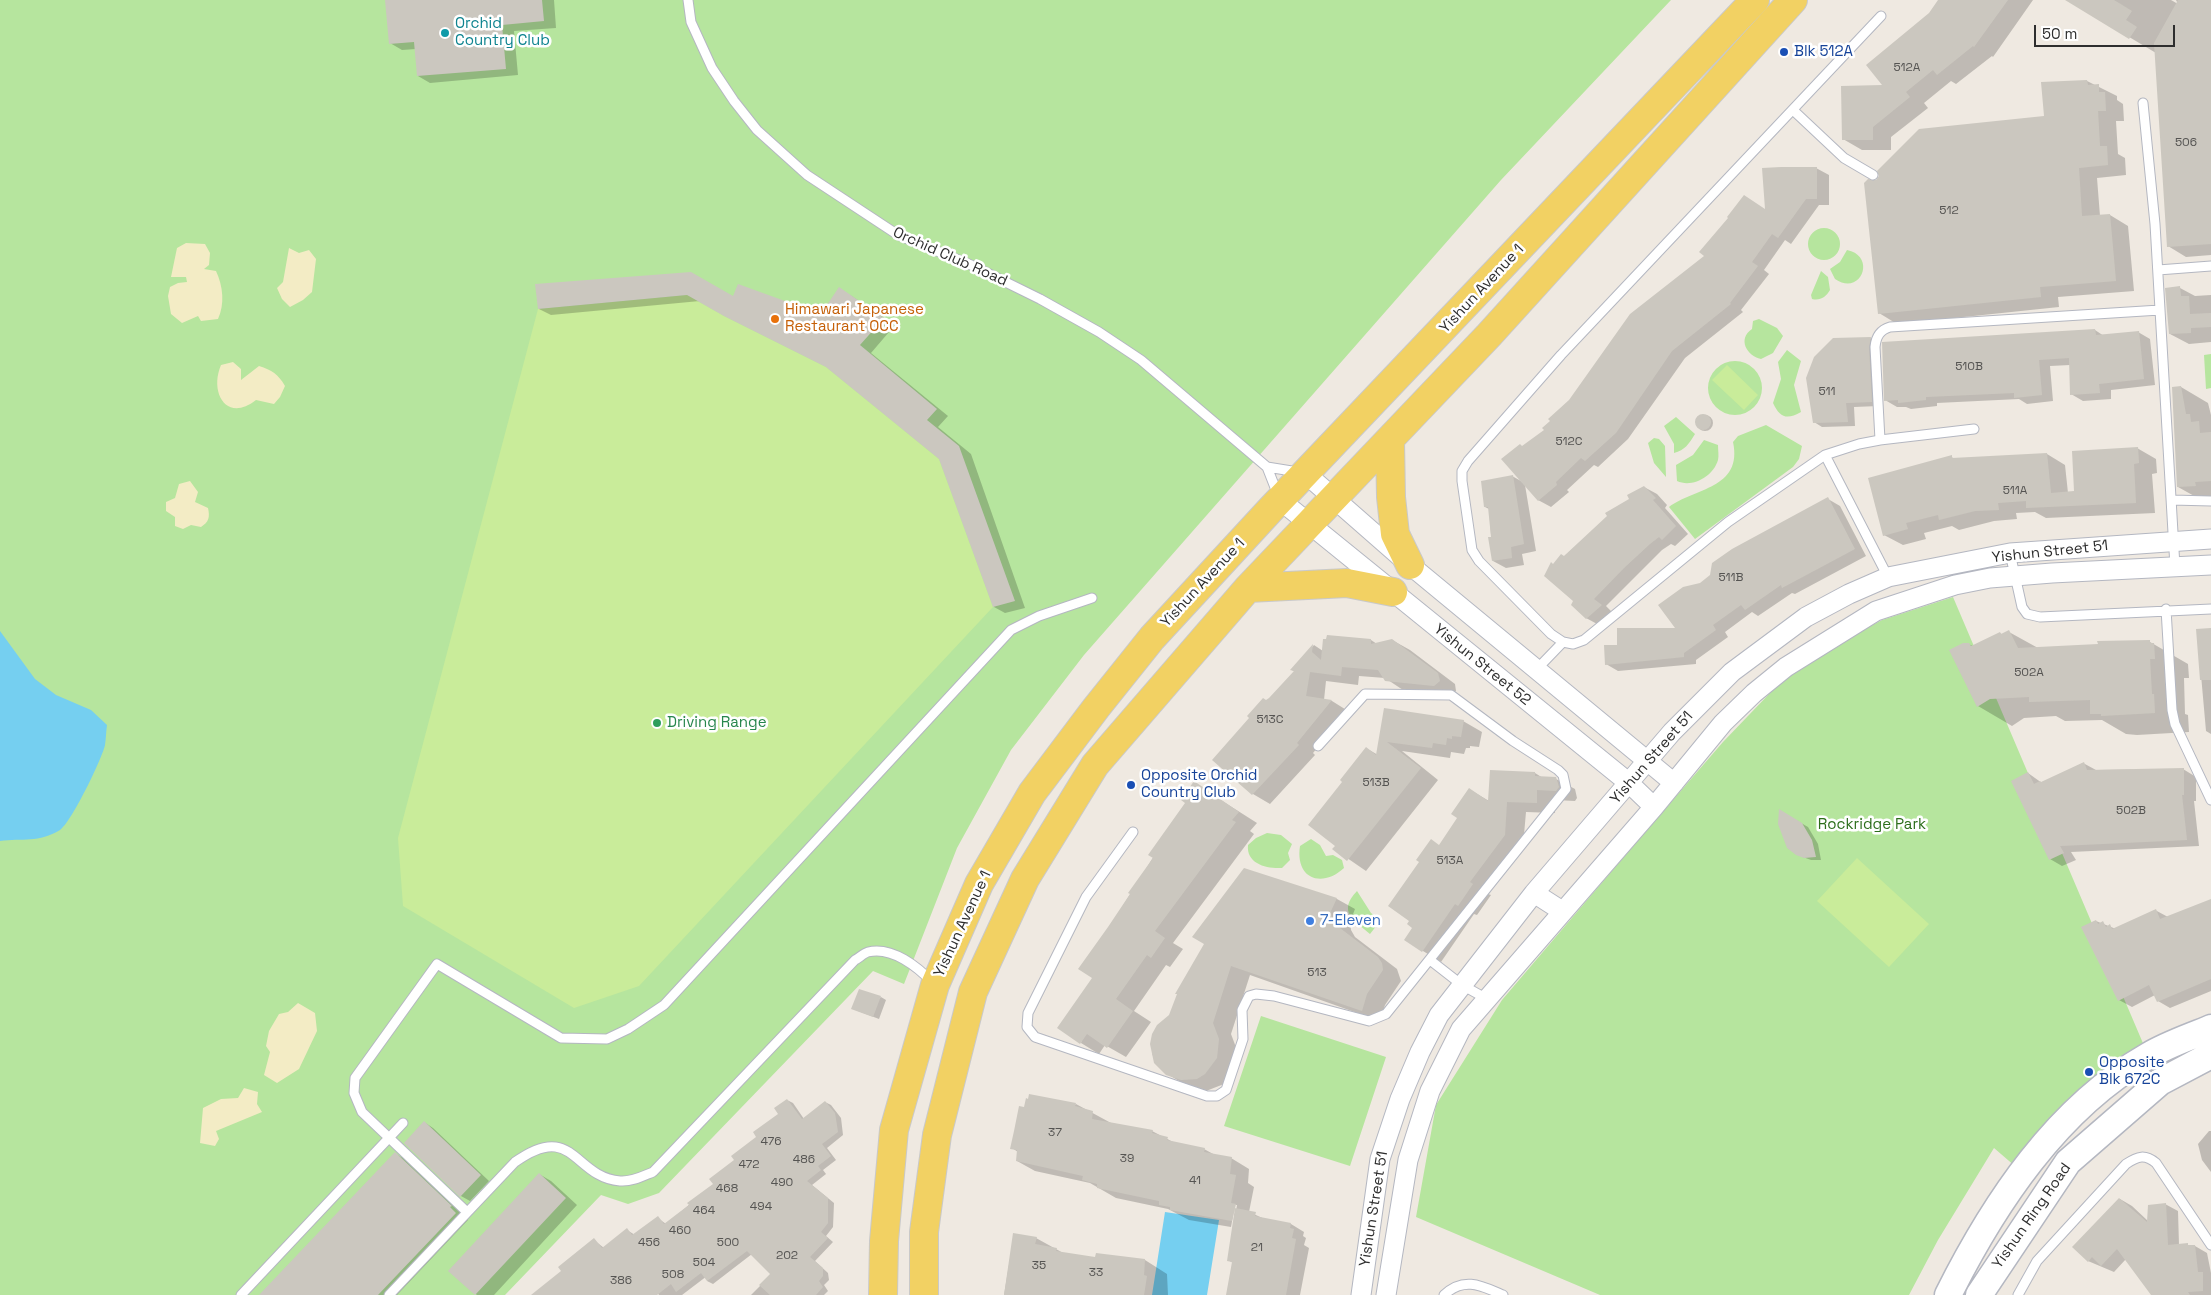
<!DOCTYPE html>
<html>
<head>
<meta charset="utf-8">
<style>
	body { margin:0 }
	#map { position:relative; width:2211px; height:1295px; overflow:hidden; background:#efe9e1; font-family:"Space Grotesk",sans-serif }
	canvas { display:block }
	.scale { position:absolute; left:2034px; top:25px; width:141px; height:22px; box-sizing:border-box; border:2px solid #2e2e2e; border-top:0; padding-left:6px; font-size:15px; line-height:18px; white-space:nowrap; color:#2e2e2e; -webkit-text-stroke:4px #fff; paint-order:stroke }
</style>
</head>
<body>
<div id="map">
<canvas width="2211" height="1295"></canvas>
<div class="scale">50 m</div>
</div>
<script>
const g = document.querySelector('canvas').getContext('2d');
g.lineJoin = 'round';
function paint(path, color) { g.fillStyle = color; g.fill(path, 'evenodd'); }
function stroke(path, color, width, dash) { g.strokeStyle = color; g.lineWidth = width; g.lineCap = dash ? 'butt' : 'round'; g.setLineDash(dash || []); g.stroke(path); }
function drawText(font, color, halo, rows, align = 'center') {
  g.font = font + ' "Space Grotesk",sans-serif'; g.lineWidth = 5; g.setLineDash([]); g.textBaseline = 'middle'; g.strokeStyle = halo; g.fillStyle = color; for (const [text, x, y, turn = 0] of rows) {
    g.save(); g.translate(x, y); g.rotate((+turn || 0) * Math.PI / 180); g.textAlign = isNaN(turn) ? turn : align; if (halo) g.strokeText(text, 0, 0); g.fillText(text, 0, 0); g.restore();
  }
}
paint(new Path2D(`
	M0 0H1671L1501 180 1084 655 1011 750 957 848 904 984 873 971 659 1193 628 1204 601 1195 505 1295H0Z
	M1808 244a16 16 0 1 1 32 0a16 16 0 1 1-32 0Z
	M1847 250C1877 256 1861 297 1835 279L1830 269 1840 262Z
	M1821 271 1828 277 1830 290C1826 297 1820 301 1812 299L1811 295Z
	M1759 319 1777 328 1783 336 1773 353 1761 359C1747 356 1737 339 1752 329L1753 321Z
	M1787 350 1801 361 1794 385 1801 412C1787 420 1780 418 1773 403L1781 379 1778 362Z
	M2211 354V388L2206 389 2204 355Z
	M1708 388a27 27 0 1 1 54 0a27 27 0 1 1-54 0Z
	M1676 417 1695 434C1689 444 1685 450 1674 453V444L1664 426Z
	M1766 425 1802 446 1799 459 1793 467 1695 539 1669 507C1694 488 1743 489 1733 442L1738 436Z
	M1654 438 1659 439 1665 446 1666 477 1654 463 1648 443Z
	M1704 440 1718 445C1718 450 1719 456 1718 460 1713 477 1692 488 1677 481L1676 465 1693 455Z
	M1953 597 2148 1055 2023 1173 1994 1148 1938 1240 1909 1295H1600L1416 1217 1436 1105 1502 1000 1640 838 1723 742 1771 692 1798 669 1831 647 1882 620Z
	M1267 833 1281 835 1292 844 1288 853 1290 860 1282 868C1267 869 1246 864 1248 845L1256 838Z
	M1311 839 1320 845 1326 856 1333 855 1342 860 1344 868C1321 889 1295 878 1300 846Z
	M1357 891 1371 913 1381 920 1370 934C1354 920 1337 912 1357 891Z
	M1261 1016 1386 1057 1350 1166 1224 1126Z`), '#b6e59e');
paint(new Path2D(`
	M186 243 205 244 210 253 209 265 204 269 216 271C223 286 225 304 218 319L201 321 198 316 182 323 171 314 168 296 170 287 178 283 187 282 186 277H171L177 248Z
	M289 248 299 253 309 250 316 259 312 292 303 300 290 307 282 299 277 288 283 282Z
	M233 362 241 369V380L259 366C272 370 278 374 285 386L280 397 274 404 256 400C227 423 209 393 221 365Z
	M190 481 198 492 195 502 208 508C210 517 209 522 201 527L191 525 183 529 175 526V517L166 511V502L175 498 179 484Z
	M298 1003 315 1013 317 1031 299 1069 277 1083 264 1075 270 1052 266 1046 269 1031 279 1014 288 1012Z
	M244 1088 258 1092 257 1104 262 1112 216 1131 219 1139 215 1146 200 1143 203 1108 221 1099 238 1098Z`), '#f3ecc5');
paint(new Path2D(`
	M687 295 724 316 826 367 939 459 993 607 639 986 574 1008 403 906 398 838 538 309Z
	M1727 365 1758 395 1744 410 1712 380Z
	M1857 858 1929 924 1889 967 1817 901Z`), '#c9ec9a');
paint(new Path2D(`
	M0 631 35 679 56 695 91 710 107 725C106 732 106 738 105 745 102 759 71 823 60 830 39 843 22 838 0 841Z
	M1165 1212 1219 1220 1207 1295H1152Z`), '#75cff0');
paint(new Path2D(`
	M386 0H554L556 28 514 31 518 75 430 83 418 76 416 49 402 50 390 43Z
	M1940 0H2033L1993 57 1992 56 1956 84 1951 81 1924 103 1928 108 1891 137V150H1862L1843 139 1885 86Z
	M2067 0H2171L2178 4 2176 0H2211V255L2186 257 2168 246 2156 53Z
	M2087 81 2117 96V100L2123 104 2124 121H2116L2118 154 2125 158 2126 175 2097 178 2100 216 2110 215 2128 226 2134 291 2058 297 2059 307 1897 324 1879 313 1877 181 2045 117Z
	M1816 168 1829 175V205H1819L1791 244 1785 240 1764 270 1769 274 1741 310 1743 312 1685 358 1628 439 1598 467 1594 465 1567 490 1569 492 1551 507 1538 500 1525 485 1536 551 1522 554 1524 565 1506 568 1493 561 1489 509 1485 507 1512 476 1521 481 1523 447 1546 430 1767 211Z
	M536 285 733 298 821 316 850 295 895 325 871 353 948 416 938 427 971 454 1025 608 1005 613 994 607 940 458 830 368 700 301 551 315 539 309Z
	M2180 288 2195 296 2211 295V342L2189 344 2170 334Z
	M2095 330 2104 336 2138 332 2150 339 2155 385 2111 390V399L2083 401 2071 394 2070 365 2050 366 2053 401 2027 404 2019 399 1937 403V406L1911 409 1906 407H1897L1885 400Z
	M1870 338 1878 343 1879 406 1854 407 1855 426 1822 427 1814 422Z
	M2181 387 2208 403 2211 415V502H2205L2178 487 2173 388Z
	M1697 423a8 8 0 1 1 16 0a8 8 0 1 1-16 0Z
	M2137 448 2156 459 2157 473 2152 474 2155 513 2046 518 2035 512 2016 513 2017 519 1994 521 1959 530 1952 526 1924 533 1926 539 1903 545 1884 535 1951 457 1956 459 2047 454 2065 465 2068 493 2075 492Z
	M1644 487 1657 494 1667 505 1665 508 1688 534 1675 546 1671 544 1662 550 1606 606 1613 613 1599 625 1586 618 1554 565Z
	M1828 499 1840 506 1866 556 1795 594 1792 593 1758 616 1752 612 1725 632 1728 637 1696 660V664L1618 671 1606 664 1618 646 1677 629 1700 584Z
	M2211 629V734L2206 731 2197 630Z
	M2009 632 2038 648 2150 642 2188 664 2189 678H2184L2185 714 2188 715 2189 732 2137 735 2126 734 2102 720 2065 721 2056 716 2024 718 2012 726 1978 706 1968 644 1973 646 2000 633 2003 635Z
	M1371 640 1377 644 1392 640 1410 650 1455 684 1456 691 1451 695 1403 690 1385 678 1359 676 1358 685 1326 681 1324 700 1332 701 1348 711 1313 753 1315 755 1270 804 1253 794 1214 760 1295 672 1292 670 1314 645 1323 651Z
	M1385 709 1463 721 1482 732 1479 747 1470 746V748H1466L1464 754 1451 752 1450 758 1402 751 1438 780 1366 871 1334 849 1336 845 1344 782 1366 748 1378 755Z
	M2083 763 2096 770 2183 769 2196 777V801H2194L2199 846 2071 852 2076 860 2062 866 2050 859 2028 773 2042 783Z
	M1535 773 1543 778 1556 779 1575 789 1577 798 1575 801 1555 800V813L1526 812 1523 846 1488 894 1491 895 1477 915 1474 914 1441 962 1405 940 1414 927 1440 846 1459 818 1469 789 1489 801Z
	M1194 783 1257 823 1250 831 1254 834 1173 943 1183 949 1170 967 1166 965 1134 1011 1151 1022 1126 1057 1105 1045 1099 1054 1081 1043 1094 978 1109 928 1187 803Z
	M1780 811 1808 827 1818 844 1821 860H1811L1803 857Z
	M1244 870 1337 899 1355 909 1350 922 1351 930 1355 937 1397 969 1401 981 1385 1005 1380 1021 1250 975 1231 1034 1237 1050 1224 1084 1206 1091 1186 1085 1167 1074 1155 1062 1152 1053 1153 1034 1170 1016Z
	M2211 900V991L2170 1008 2158 1001 2155 995 2132 1007 2119 1000 2096 921 2116 929 2155 910 2168 917Z
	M881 997 886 1000 879 1019 858 1011Z
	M787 1100 793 1103 804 1119 825 1102 831 1105 841 1118 843 1135 827 1148 836 1160 823 1170 826 1174 812 1185 834 1203 833 1227 826 1236 833 1242 815 1261 828 1273 829 1280 824 1285 828 1291 824 1295H751L772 1274 752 1254 713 1284 707 1281V1276L682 1295H659L651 1284 637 1295H537L594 1240 604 1248 627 1230 635 1235 658 1218 666 1224 714 1184 780 1114Z
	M1076 1104 1111 1123 1152 1131 1175 1143 1204 1149 1215 1155 1231 1158 1249 1169 1248 1183 1254 1187 1249 1212 1267 1220 1291 1224 1304 1232 1303 1236 1306 1238 1304 1245 1309 1248 1300 1295H1227L1233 1263 1228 1260 1237 1205H1235L1231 1227 1189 1220 1168 1209 1116 1198 1090 1183 1035 1171 1017 1161 1018 1152 1012 1148Z
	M424 1122 433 1128 489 1181 470 1201 461 1196 405 1143Z
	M2209 1131H2211V1172L2202 1160 2198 1144Z
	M396 1154 408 1161 463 1214 462 1215 468 1220 397 1295H261Z
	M539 1174 551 1181 577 1205 494 1295H477L450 1270Z
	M2120 1199 2132 1206 2148 1221 2165 1204 2178 1211 2179 1245 2195 1246 2207 1253 2211 1273V1295H2152L2126 1259 2114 1272 2088 1261Z
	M1014 1234 1036 1238 1065 1254 1096 1259 1145 1260 1167 1274 1168 1295H1004Z`), '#0003');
paint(new Path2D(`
	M385 0H542L544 21 502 25 506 69 417 76 414 42 389 44Z
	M1938 0H2008L1974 47 1973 46 1937 75 1933 70 1906 92 1910 97 1873 127V140H1842L1841 86 1882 85 1866 65 1929 13Z
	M2065 0H2114L2132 11 2126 20 2137 27 2129 39Z
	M2178 0H2211V244L2167 247 2154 43Z
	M2087 80 2088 85 2099 84V92H2105L2106 111H2098L2100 146H2107L2108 165 2079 168 2082 216 2110 214 2116 281 2040 287 2041 297 1878 314 1864 183 1868 179 1876 180 1879 176 1877 171 1919 129 2044 116 2041 82Z
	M1781 167H1817V199H1806L1778 238 1772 234 1752 262 1758 266 1730 303 1731 304 1672 351 1616 433 1585 461 1581 458 1556 482 1557 485 1538 501 1501 459 1520 444 1522 446 1544 430 1542 428 1550 421 1548 419 1569 400 1630 314 1704 256 1699 252 1728 218 1727 217 1744 195 1765 209 1762 168Z
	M691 272 733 296 738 284 821 314 839 287 884 318 860 345 937 409 927 420 959 446 1015 601 993 607 939 459 826 367 724 316 687 295 538 309 535 284Z
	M2180 286 2181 296H2189L2190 314 2211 313V327L2191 328V333L2169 334 2165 288Z
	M2095 329 2096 335 2139 331 2144 379 2099 384 2100 393 2070 395 2069 358 2039 360 2042 395 2014 398V393L1926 397V400L1898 403V400L1884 401 1882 342Z
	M1871 337 1869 347 1872 402 1846 403 1848 422 1813 423 1806 378 1814 357 1833 338Z
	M2181 386 2186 414H2190L2191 422 2199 421 2200 433 2211 432V481L2195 482 2196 486 2177 487 2172 387Z
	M1695 422a8 8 0 1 1 16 0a8 8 0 1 1-16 0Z
	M2138 447 2139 463 2134 464 2136 503 2026 508V501L1998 503 1999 510 1975 511 1939 520 1938 515 1906 523 1908 529 1883 536 1868 478 1952 455V458L2047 453 2051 493 2074 491 2072 451Z
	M1513 475 1524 544 1511 547 1512 558 1492 561 1488 537H1491L1488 507H1484L1481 481Z
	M1644 486 1656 498 1653 500 1676 526 1662 540 1659 537 1650 544 1624 568 1594 599 1602 605 1586 619 1571 605 1573 601 1544 576 1551 562 1553 564 1561 554 1564 556 1607 516 1605 513 1629 499 1627 495Z
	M1828 497 1855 549 1782 588 1781 585 1745 610 1741 605 1713 625 1716 630 1684 653V657L1605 665 1604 645H1617V628H1675L1658 605 1683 587 1700 583 1710 575 1712 563 1732 549Z
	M2211 628V680H2200L2196 629Z
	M2009 630 2018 648 2098 644 2097 641 2150 640V643H2154L2155 659H2150L2152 694H2154L2155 713 2101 716V714H2090V700L2029 702V697L1990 699 1977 707 1949 650 1963 643H1969L1971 646 2000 632 2001 634Z
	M1327 635 1371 639V644L1392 639 1438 673 1440 681 1434 686 1385 681 1378 670 1342 667 1341 676 1310 672 1306 696 1332 700 1297 743 1299 745 1252 795 1212 760 1249 718 1247 716 1263 698 1266 700 1269 698 1294 671 1290 670 1313 644 1312 652 1321 660 1323 639H1326Z
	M1384 708 1464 720 1461 737 1452 736V739L1447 738 1446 745 1433 743 1432 748 1387 742 1421 768 1347 861 1332 849 1335 846 1308 825 1342 782 1340 780 1366 747 1376 755Z
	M2084 762 2087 770 2184 768V795H2182L2187 840 2060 846 2064 853 2049 860 2011 781 2028 772 2034 784 2040 781 2041 782Z
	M1490 770 1535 772V776L1556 777 1559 787 1556 791 1537 790V803L1507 802 1505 835 1470 882 1473 884 1458 906 1455 904 1422 952 1404 940 1412 928 1407 924 1409 921 1388 906 1419 862 1416 860 1431 839 1439 845 1457 818 1451 814 1469 788 1488 801Z
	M1194 781 1239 812 1232 820 1236 822 1155 931 1165 938 1151 958 1147 955 1116 999 1133 1011 1121 1028 1107 1048 1087 1034 1080 1044 1057 1028 1092 978 1078 969 1108 927 1130 894 1128 893 1153 858 1148 855 1185 803 1181 800Z
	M1779 809 1802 823 1812 840 1816 857 1804 858 1796 855 1787 848 1778 824Z
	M1244 868 1337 898 1331 911 1332 919 1336 925 1378 957 1382 963 1383 970 1367 994 1362 1011 1231 966 1213 1023 1219 1039 1217 1058 1205 1074 1197 1079 1181 1080 1166 1075 1154 1063 1150 1044 1152 1034 1157 1025 1169 1015 1177 994H1175L1204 944 1192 937Z
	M2211 899V979L2157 1002 2149 985 2118 1001 2081 927 2096 920 2098 924 2103 921 2106 927 2110 924 2112 929 2156 909 2160 919Z
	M859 989 881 996 873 1017 851 1009Z
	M1029 1094 1076 1103 1075 1106 1093 1111 1092 1119 1153 1130 1152 1133 1168 1137 1167 1140 1205 1148 1204 1152 1232 1157 1230 1174 1236 1175 1231 1203 1236 1204 1232 1221 1170 1210V1207L1159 1205V1201L1097 1188V1184L1082 1180 1083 1176 1016 1161 1017 1150 1010 1149 1014 1131 1019 1106 1024 1107 1026 1098 1028 1099Z
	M787 1099 802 1119 825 1101 835 1113 838 1132 822 1144 831 1156 818 1166 821 1170 807 1181 828 1198V1223L821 1232 828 1238 810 1257 823 1268V1276L819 1281 823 1287 816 1295H770L759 1285 770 1274 747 1251 707 1281 701 1273 676 1292 671 1284 657 1295H531L561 1271 558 1267 594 1238 602 1248 627 1228 632 1235 658 1216 664 1224 677 1214 689 1205 687 1203 713 1184 709 1179 734 1160 731 1156 756 1137 753 1132 778 1114 774 1108Z
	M424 1121 481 1175 460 1197 404 1143Z
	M395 1152 452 1206 450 1207 456 1213 378 1295H259Z
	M539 1173 566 1198 475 1295 448 1271Z
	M2119 1198 2147 1222 2148 1205 2166 1203 2168 1245 2188 1243V1245H2195L2198 1272H2203V1291L2188 1292 2190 1295H2151L2117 1249 2101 1266 2092 1257 2088 1262 2072 1247Z
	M1235 1208 1256 1212 1255 1216 1291 1223 1290 1228 1294 1229 1292 1238 1296 1239 1286 1295H1226L1232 1262 1227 1261Z
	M1013 1233 1037 1237 1035 1244 1057 1248 1056 1251 1095 1257 1096 1253 1145 1259 1144 1275 1147 1276 1144 1295H1004Z`), '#cbc7bf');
const lane = new Path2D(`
	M688 0 691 22 712 68 734 101 757 130 807 175 898 235 971 265 1040 299 1099 332 1141 360 1267 467 1278 495
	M1881 16 1561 355 1468 461 1462 471V481L1472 550 1479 561 1551 634 1563 642 1573 644 1584 640 1728 522 1825 455 1859 444 1880 440 1974 429
	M2143 103 2155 224 2175 567
	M1794 111 1844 158 1873 175
	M2158 270 2211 266
	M1880 440 1875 347C1876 336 1880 330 1890 327L2160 310
	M1825 455 1888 577
	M1267 467 1298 472
	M2172 500 2211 501
	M2010 553 2022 607 2027 614 2040 617 2211 609
	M2166 609 2172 710 2175 724 2211 800
	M1536 670 1563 642
	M1133 832 1086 897 1028 1013 1027 1027 1035 1037 1207 1096H1217L1226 1090 1243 1039 1242 1010 1249 996 1256 994 1274 996 1369 1021 1386 1014 1566 789 1563 775 1558 770 1513 741 1451 695 1365 694 1318 746
	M1430 960 1462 985 1487 999
	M467 1212 362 1112 354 1093 355 1078 437 964 561 1038 607 1039 628 1029 664 1005 1011 630 1039 616 1092 598
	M241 1295 403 1123
	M389 1295 515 1162C574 1120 573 1177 620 1181 632 1182 643 1176 653 1172L855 960C859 958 864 953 868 952 892 946 918 967 933 983
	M1444 1295C1464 1276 1482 1286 1503 1295
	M2018 1295 2037 1261 2126 1164C2138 1156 2145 1154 2156 1163L2211 1245`);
const street = new Path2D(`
	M1305 473 1410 565 1674 783
	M1280 500 1629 783 1654 807
	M1534 893 1562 911
	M1361 1295 1380 1159 1400 1099 1420 1052 1439 1015 1534 893 1672 732 1732 672 1806 617 1849 594 1888 577 2010 553 2211 539
	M1386 1295 1408 1160 1430 1091 1461 1029 1654 807 1723 723 1754 693 1786 667 1876 611 1955 585 1990 578 2052 573 2211 565`);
const secondary = new Path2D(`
	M1948 1295C1994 1203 2057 1108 2148 1056 2168 1044 2190 1037 2211 1028
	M1979 1295 2068 1162 2160 1082 2211 1055`);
const primary = new Path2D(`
	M1390 441 1391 497 1395 534 1410 565
	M1248 588 1347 583 1393 592
	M883 1295 884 1241 894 1130 935 985 979 884 1032 793 1096 708 1152 638 1271 509 1755 0
	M924 1295V1232L937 1135 973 992 1025 879 1095 765 1248 588 1489 335 1793 0`);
stroke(lane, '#b4b7c1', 11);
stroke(street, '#b4b7c1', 21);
stroke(secondary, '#b4b7c1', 29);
stroke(primary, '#c9c9c9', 30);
stroke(lane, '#fff', 9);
stroke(street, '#fff', 19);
stroke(secondary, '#fff', 26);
stroke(primary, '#f2d163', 28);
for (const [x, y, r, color] of [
	[445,33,5,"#0f9aa8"],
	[1784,52,5,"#1a4fb4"],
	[775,319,5,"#e8710a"],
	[657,723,5,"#2e9e5b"],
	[1131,785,5,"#1a4fb4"],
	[1310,921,5,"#3f7fe0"],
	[2089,1072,5,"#1a4fb4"]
]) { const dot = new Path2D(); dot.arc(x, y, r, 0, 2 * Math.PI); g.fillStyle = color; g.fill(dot); stroke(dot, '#fff', 2); }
drawText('12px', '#555452', null, [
	["512A",1907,68],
	["506",2186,143],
	["512",1949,211],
	["510B",1969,367],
	["511",1827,392],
	["512C",1569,442],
	["511A",2015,491],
	["511B",1731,578],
	["502A",2029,673],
	["513C",1270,720],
	["513B",1376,783],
	["502B",2131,811],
	["513A",1450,861],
	["513",1317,973],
	["37",1055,1133],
	["476",771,1142],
	["39",1127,1159],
	["486",804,1160],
	["472",749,1165],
	["41",1195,1181],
	["490",782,1183],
	["468",727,1189],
	["494",761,1207],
	["464",704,1211],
	["460",680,1231],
	["456",649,1243],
	["500",728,1243],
	["21",1257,1248],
	["202",787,1256],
	["504",704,1263],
	["35",1039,1266],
	["33",1096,1273],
	["508",673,1275],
	["386",621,1281]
]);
drawText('15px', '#0d838f', '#fff', [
	["Orchid",455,24],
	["Country Club",455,41]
], 'left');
drawText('15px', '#164399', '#fff', [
	["Blk 512A",1794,52],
	["Opposite Orchid",1141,776],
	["Country Club",1141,793],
	["Opposite",2099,1063],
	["Blk 672C",2099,1080]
], 'left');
drawText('15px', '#2e2e2e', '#fff', [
	["Orchid Club Road",950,257,24],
	["Yishun Avenue 1",1482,289,-47],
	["Yishun Street 51",2050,552,-6],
	["Yishun Avenue 1",1203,583,-47],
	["Yishun Street 52",1482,665,39],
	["Yishun Street 51",1652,758,-49],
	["Yishun Avenue 1",963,924,-65],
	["Yishun Street 51",1374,1209,-81],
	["Yishun Ring Road",2032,1216,-55]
]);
drawText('15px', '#c56008', '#fff', [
	["Himawari Japanese",785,310],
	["Restaurant OCC",785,327]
], 'left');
drawText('15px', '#27864d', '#fff', [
	["Driving Range",667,723]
], 'left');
drawText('15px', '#2c6e1b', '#fff', [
	["Rockridge Park",1872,825]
]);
drawText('15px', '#366cbe', '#fff', [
	["7-Eleven",1320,921]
], 'left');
</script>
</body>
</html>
